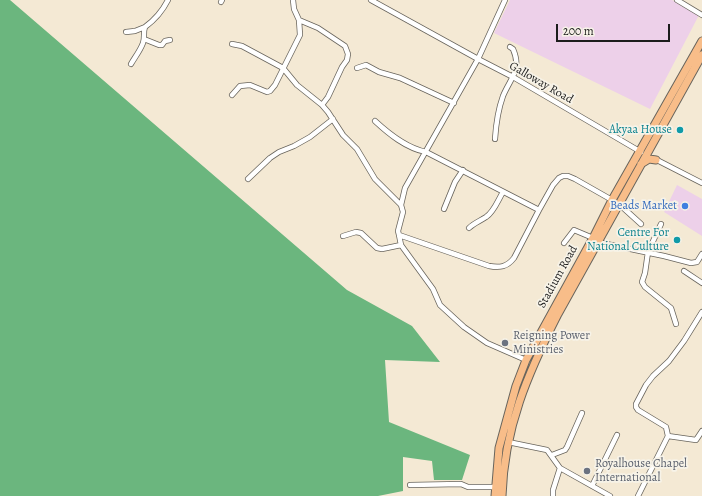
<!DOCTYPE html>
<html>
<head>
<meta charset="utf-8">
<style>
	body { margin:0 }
	#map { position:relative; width:702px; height:496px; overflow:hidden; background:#f4e9d4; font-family:Alegreya,serif }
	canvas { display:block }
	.scale { position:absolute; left:556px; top:24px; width:114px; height:18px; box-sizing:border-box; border:2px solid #1c1c1c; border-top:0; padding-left:5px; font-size:12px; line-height:14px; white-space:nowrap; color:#1c1c1c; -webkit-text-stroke:3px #f7f3e8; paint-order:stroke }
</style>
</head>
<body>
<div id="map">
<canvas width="702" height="496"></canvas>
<div class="scale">200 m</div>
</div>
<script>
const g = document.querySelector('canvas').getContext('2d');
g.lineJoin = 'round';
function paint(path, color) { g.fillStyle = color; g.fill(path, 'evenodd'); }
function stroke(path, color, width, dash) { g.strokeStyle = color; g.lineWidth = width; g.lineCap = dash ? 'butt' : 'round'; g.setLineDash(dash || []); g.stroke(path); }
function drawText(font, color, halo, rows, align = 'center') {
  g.font = font + ' Alegreya,serif'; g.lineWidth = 3.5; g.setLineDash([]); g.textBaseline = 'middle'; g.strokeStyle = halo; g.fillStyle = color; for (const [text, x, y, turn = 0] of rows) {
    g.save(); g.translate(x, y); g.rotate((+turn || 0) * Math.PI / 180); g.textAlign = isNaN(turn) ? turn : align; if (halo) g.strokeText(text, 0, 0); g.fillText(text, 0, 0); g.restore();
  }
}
paint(new Path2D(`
	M510 0H672L699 15 650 109 494 33Z
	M677 185 702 199V236L664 212Z`), '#edd0e9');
paint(new Path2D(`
	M0 0H10L347 290 412 326 440 362 385 360 389 422 470 455 462 480H434L432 461 403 457V491L378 496H0Z`), '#6bb67e');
const street = new Path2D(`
	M371 0 478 59 513 77 641 152
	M505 0 478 59 405 188 401 205 403 212 398 231 399 235 489 266C500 268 507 267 514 258L539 210 553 185 559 178 563 176H568L575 179 612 200
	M677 0 702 15
	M221 2 222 0
	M299 20 318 28 345 46 348 54 347 60 342 67 328 97 322 105
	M126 32 135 31 145 27
	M144 39 159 45H162L165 41 170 40
	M232 44 242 46 283 68 297 85 322 105 328 112 343 135 357 149 375 179 401 205
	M131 64C135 57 140 51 143 43 145 38 143 32 145 27 156 19 162 12 168 0
	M357 68 366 65 379 72 400 78 454 103
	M232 95 240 86 250 85 267 92 270 91 275 85 300 35 299 20 294 9 293 0
	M375 121C389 134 406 148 426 152L539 210
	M495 139C496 124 498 110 503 96 511 77 522 70 513 49L510 47
	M655 159 702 183
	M248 179 270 158 279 152 294 146 310 137 333 119
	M619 204 641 224
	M444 209 455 182 463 170
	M661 224 648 252 645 273 642 282 645 287 671 308 676 324
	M469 228C474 223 480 221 486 217 494 212 498 200 503 192
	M399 235 401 245 433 289 440 305 464 327 487 343 526 360
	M343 236 356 232 361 233 377 248 382 249 401 245
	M597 242 664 256 691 263 697 262 702 254
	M564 243 574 230 593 238
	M684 271 702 283
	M702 312 684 341 669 361 653 376 646 385 636 404V407L638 410 666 427 668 436 696 440 702 431
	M508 442 547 450 560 468 610 496
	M552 455 565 450 567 447 582 413
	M410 485 461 484 468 487H498
	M592 486 617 435
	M553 496V490L560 468
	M638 496 668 436`);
const primary = new Path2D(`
	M641 164 649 159 656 160
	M495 496 499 448 516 386 526 360 593 238 612 200 702 41
	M502 496C504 428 528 373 558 314L702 55`);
stroke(street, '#68645c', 6);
stroke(primary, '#68645c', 9);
stroke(street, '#fff', 4.5);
stroke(primary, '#f8bd89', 7);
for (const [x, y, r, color] of [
	[680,130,4,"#0f9aa8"],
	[685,206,4,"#3f7fe0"],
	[677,240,4,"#0f9aa8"],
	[505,343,4,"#6b7280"],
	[587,471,4,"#6b7280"]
]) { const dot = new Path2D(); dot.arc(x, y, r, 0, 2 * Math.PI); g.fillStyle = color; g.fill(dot); stroke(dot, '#f7f3e8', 1.5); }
drawText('12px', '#1c1c1c', '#f7f3e8', [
	["Galloway Road",541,83,30],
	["Stadium Road",558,277,-61]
]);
drawText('12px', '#0d838f', '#f7f3e8', [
	["Akyaa House",672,130],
	["Centre For",669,233],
	["National Culture",669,247]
], 'right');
drawText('12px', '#366cbe', '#f7f3e8', [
	["Beads Market",677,206]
], 'right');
drawText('12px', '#5b616d', '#f7f3e8', [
	["Reigning Power",513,336],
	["Ministries",513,350],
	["Royalhouse Chapel",595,464],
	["International",595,478]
], 'left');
</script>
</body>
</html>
